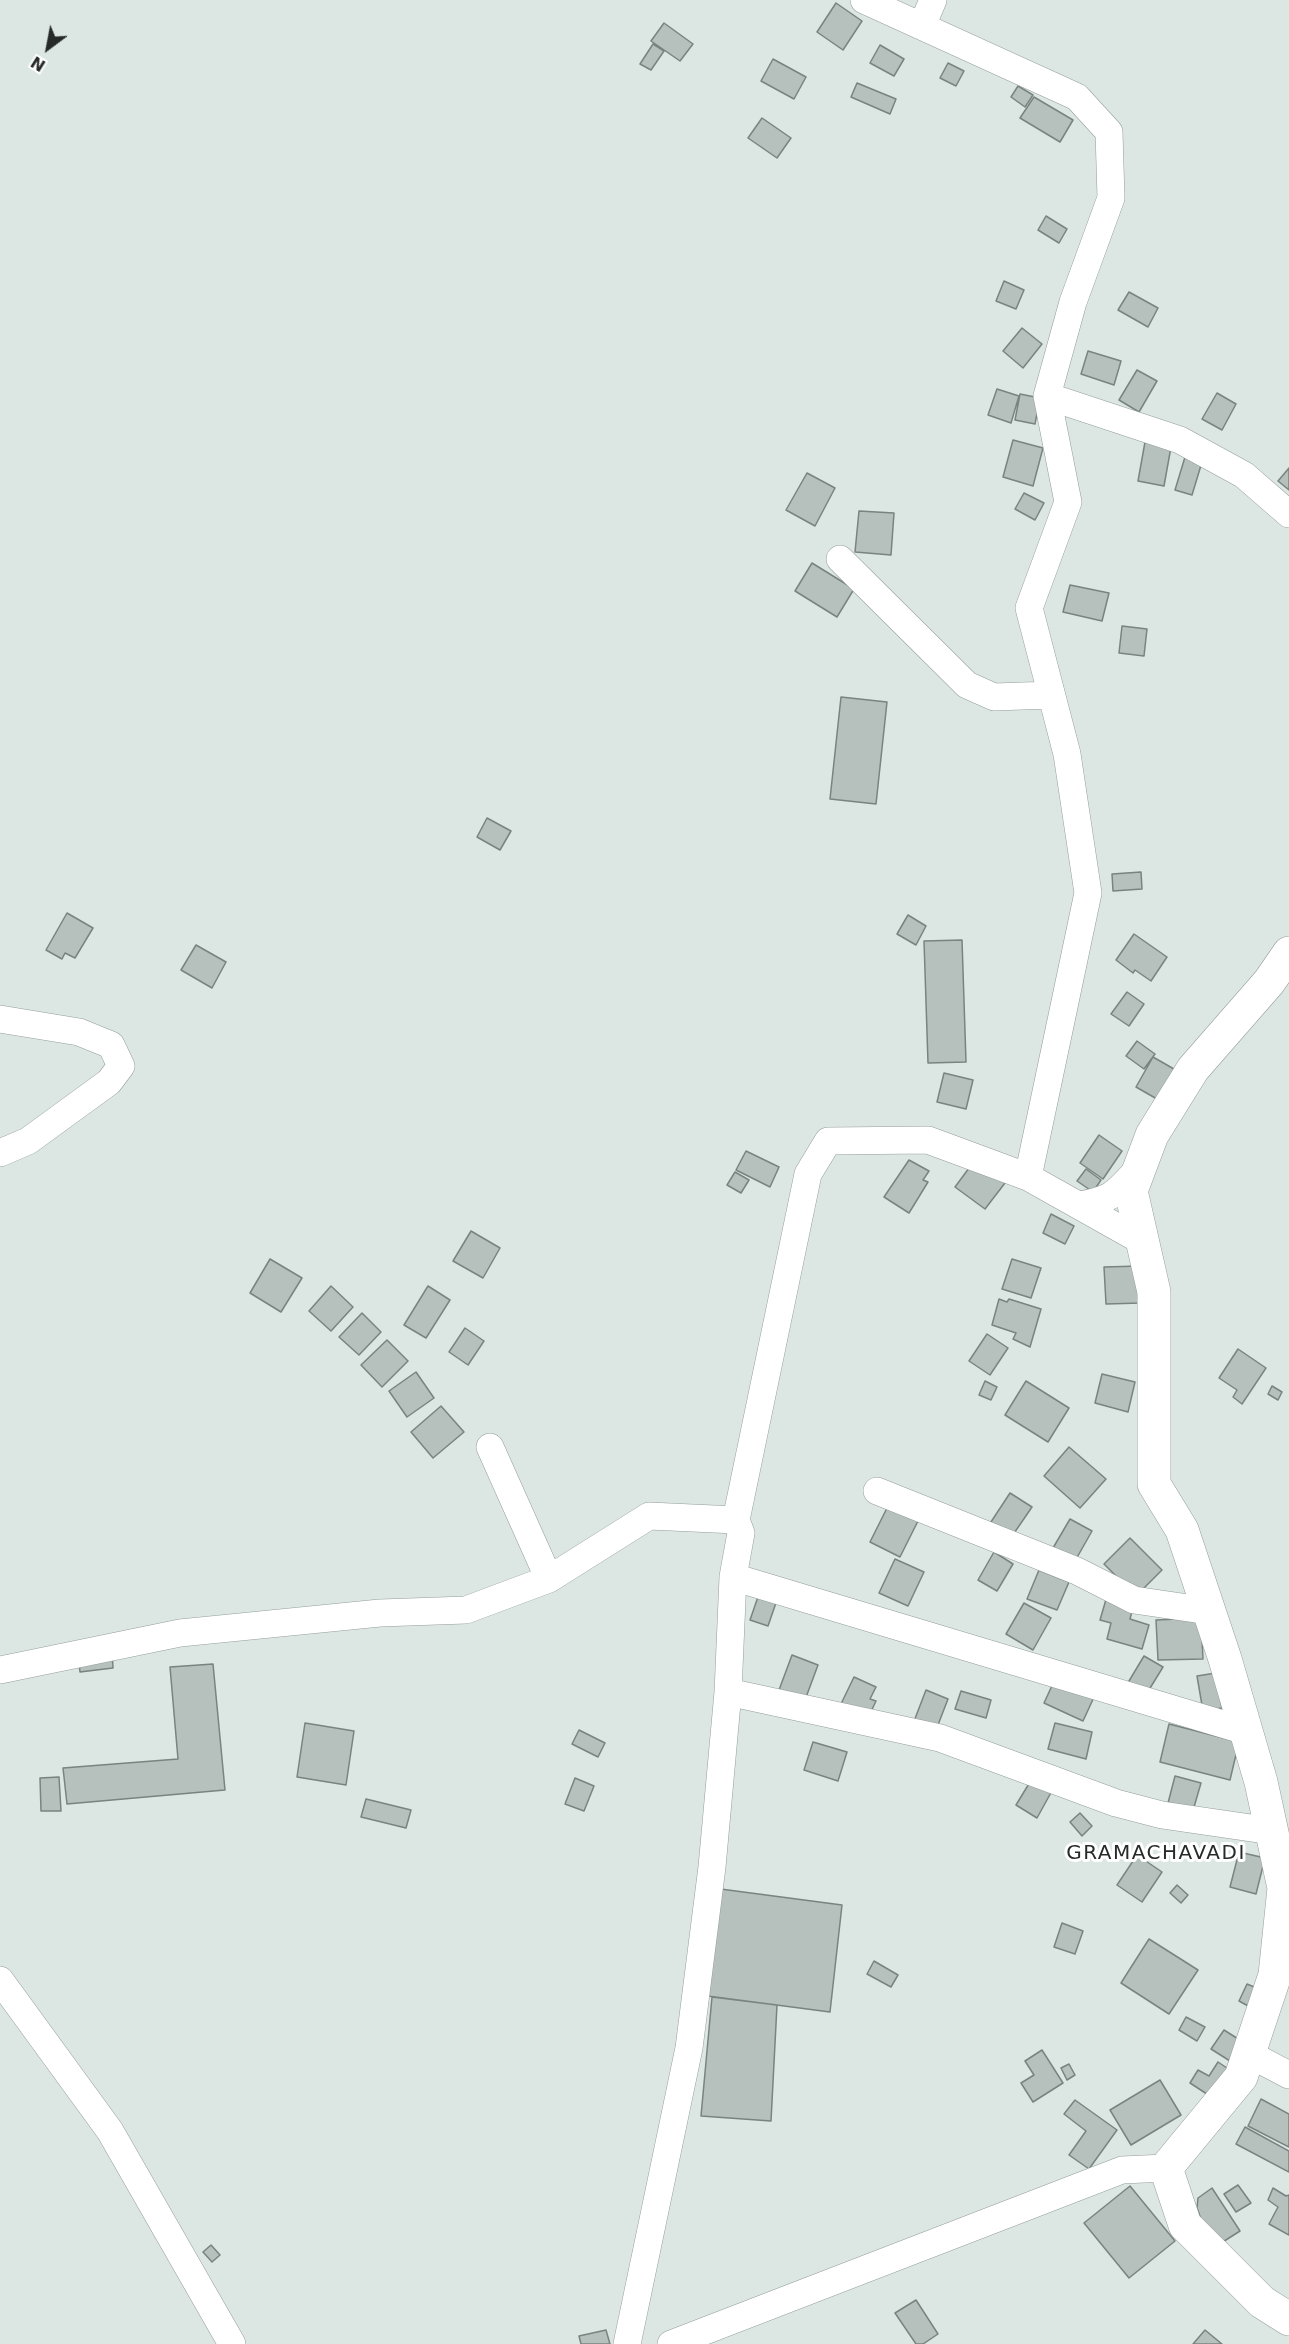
<!DOCTYPE html>
<html>
<head>
<meta charset="utf-8">
<style>
	body { margin:0 }
	#map { position:relative; width:1289px; height:2344px; overflow:hidden; background:#dce6e3; font-family:"DejaVu Sans",sans-serif }
	canvas { display:block }
	.north { position:absolute; left:18px; top:18px; width:60px; height:60px; -webkit-text-stroke:4px #fff; paint-order:stroke; rotate:212deg; font-size:16px; font-weight:700; line-height:24px; text-align:center; color:#262a29 }
	.north::after { content:''; display:block; margin:auto; width:21px; height:27px; background:#262a29; clip-path:polygon(50% 0,100% 100%,50% 72%,0 100%) }
</style>
</head>
<body>
<div id="map">
<canvas width="1289" height="2344"></canvas>
<div class="north">N</div>
</div>
<script>
const g = document.querySelector('canvas').getContext('2d');
g.lineJoin = 'round';
function paint(path, color) { g.fillStyle = color; g.fill(path, 'evenodd'); }
function stroke(path, color, width, dash) { g.strokeStyle = color; g.lineWidth = width; g.lineCap = dash ? 'butt' : 'round'; g.setLineDash(dash || []); g.stroke(path); }
function drawText(font, color, halo, rows, align = 'center') {
  g.font = font + ' "DejaVu Sans",sans-serif'; g.lineWidth = 6; g.setLineDash([]); g.textBaseline = 'middle'; g.strokeStyle = halo; g.fillStyle = color; for (const [text, x, y, turn = 0] of rows) {
    g.save(); g.translate(x, y); g.rotate((+turn || 0) * Math.PI / 180); g.textAlign = isNaN(turn) ? turn : align; if (halo) g.strokeText(text, 0, 0); g.fillText(text, 0, 0); g.restore();
  }
}
const building = new Path2D(`
	M836 3 862 21 843 50 817 32Z
	M664 23 693 44 680 61 651 41Z
	M653 44 664 51 651 70 640 64Z
	M880 45 904 59 894 76 870 63Z
	M773 59 806 77 794 99 761 81Z
	M948 63 964 71 956 86 940 78Z
	M857 83 896 99 890 114 851 97Z
	M1018 86 1033 95 1025 107 1011 97Z
	M1034 97 1073 120 1060 142 1020 118Z
	M762 118 791 138 777 158 748 138Z
	M1046 216 1067 229 1059 243 1038 230Z
	M1004 281 1024 290 1016 309 996 301Z
	M1129 292 1158 308 1148 327 1118 310Z
	M1022 328 1042 344 1023 368 1003 351Z
	M1088 351 1121 361 1114 385 1081 374Z
	M1137 370 1157 381 1139 412 1119 400Z
	M997 389 1019 396 1011 423 988 415Z
	M1217 393 1236 404 1222 430 1202 419Z
	M1020 394 1040 398 1035 424 1015 420Z
	M1013 440 1043 448 1033 486 1003 477Z
	M1145 442 1171 447 1164 486 1138 481Z
	M1185 457 1202 462 1192 495 1175 490Z
	M1289 468V490L1278 481Z
	M807 473 835 488 815 526 786 510Z
	M1024 493 1044 503 1035 520 1015 509Z
	M859 511 894 513 891 555 855 552Z
	M812 563 854 589 837 617 795 591Z
	M1070 585 1109 593 1102 621 1063 612Z
	M1122 626 1147 629 1144 656 1119 653Z
	M841 697 887 702 876 804 830 799Z
	M487 818 511 831 500 850 477 837Z
	M1141 872 1142 889 1113 891 1112 874Z
	M67 913 93 928 75 958 65 953 62 959 46 950Z
	M908 915 926 926 916 945 897 934Z
	M1134 934 1167 957 1151 981 1135 970 1133 973 1116 960Z
	M962 940 966 1062 928 1063 924 941Z
	M196 945 226 962 212 988 181 970Z
	M1127 992 1144 1004 1129 1026 1111 1014Z
	M1137 1041 1155 1054 1144 1069 1126 1056Z
	M1153 1057 1174 1069 1157 1099 1136 1087Z
	M944 1073 973 1080 966 1109 937 1102Z
	M1099 1135 1122 1151 1103 1179 1080 1163Z
	M746 1151 779 1167 770 1187 736 1170Z
	M909 1160 929 1171 923 1180 928 1182 909 1213 884 1197Z
	M975 1160 1005 1183 985 1209 955 1187Z
	M1086 1169 1101 1180 1093 1192 1077 1181Z
	M735 1172 749 1180 741 1193 727 1185Z
	M1051 1214 1074 1226 1065 1244 1043 1233Z
	M471 1231 500 1248 483 1278 453 1261Z
	M270 1259 302 1278 281 1312 250 1293Z
	M1012 1259 1041 1268 1031 1298 1002 1289Z
	M1140 1266 1141 1303 1106 1304 1104 1267Z
	M331 1286 353 1307 331 1331 309 1311Z
	M428 1286 450 1300 426 1338 404 1325Z
	M999 1299 1007 1302 1009 1299 1041 1309 1030 1347 1013 1339 1016 1333 992 1325Z
	M362 1313 381 1332 359 1355 339 1337Z
	M465 1328 484 1341 468 1365 449 1352Z
	M987 1334 1008 1348 990 1375 969 1361Z
	M387 1340 408 1361 382 1387 361 1365Z
	M1238 1349 1266 1368 1242 1404 1233 1397 1237 1390 1219 1378Z
	M416 1372 434 1398 407 1417 389 1391Z
	M1102 1374 1135 1382 1128 1412 1095 1403Z
	M985 1381 997 1387 991 1400 979 1395Z
	M1026 1381 1069 1408 1048 1442 1005 1415Z
	M1272 1386 1282 1392 1278 1400 1268 1394Z
	M441 1406 464 1432 433 1458 411 1432Z
	M1069 1447 1106 1479 1080 1508 1044 1476Z
	M1010 1493 1032 1507 1008 1542 987 1528Z
	M888 1506 918 1521 900 1557 870 1542Z
	M1070 1519 1092 1531 1075 1561 1053 1548Z
	M1130 1538 1162 1570 1136 1596 1104 1564Z
	M994 1552 1013 1564 997 1591 978 1580Z
	M895 1559 924 1572 908 1606 879 1593Z
	M1039 1570 1069 1582 1057 1610 1027 1599Z
	M760 1591 778 1597 768 1626 750 1620Z
	M1107 1596 1134 1604 1130 1619 1149 1625 1142 1649 1107 1639 1111 1623 1100 1620Z
	M1024 1603 1051 1618 1033 1650 1006 1634Z
	M1201 1618 1203 1659 1158 1660 1156 1620Z
	M112 1650 113 1668 80 1672 78 1654Z
	M792 1655 818 1665 805 1700 779 1690Z
	M1144 1656 1163 1667 1144 1698 1126 1686Z
	M213 1664 225 1790 67 1804 63 1768 178 1759 170 1667Z
	M1216 1673 1222 1708 1203 1711 1197 1676Z
	M854 1677 876 1687 870 1699 876 1701 867 1720 840 1706Z
	M1056 1677 1095 1695 1083 1721 1044 1703Z
	M926 1690 948 1699 936 1730 911 1729Z
	M961 1691 991 1700 986 1718 955 1709Z
	M305 1723 354 1731 346 1785 297 1777Z
	M1055 1723 1092 1732 1086 1759 1048 1749Z
	M1169 1724 1239 1742 1230 1780 1160 1762Z
	M579 1730 605 1743 598 1757 572 1744Z
	M813 1742 847 1752 838 1781 804 1770Z
	M1175 1776 1201 1783 1192 1814 1167 1807Z
	M59 1777 61 1811H41L40 1778Z
	M1033 1777 1053 1789 1037 1818 1016 1805Z
	M575 1778 594 1786 584 1811 565 1804Z
	M366 1799 411 1810 406 1828 361 1817Z
	M1080 1813 1092 1826 1082 1836 1070 1822Z
	M1239 1852 1265 1858 1256 1894 1230 1887Z
	M1137 1855 1162 1872 1142 1902 1117 1885Z
	M1177 1885 1188 1895 1181 1903 1170 1893Z
	M713 1888 842 1905 830 2012 700 1995Z
	M1062 1923 1083 1931 1075 1954 1054 1947Z
	M1149 1939 1198 1970 1169 2014 1121 1983Z
	M874 1961 898 1975 891 1987 867 1974Z
	M1247 1984 1259 1989 1250 2007 1239 2001Z
	M712 1997 777 2005 771 2121 701 2116Z
	M1186 2017 1205 2027 1197 2041 1179 2030Z
	M1224 2030 1243 2042 1230 2061 1211 2049Z
	M1042 2050 1063 2083 1033 2102 1021 2083 1034 2075 1025 2061Z
	M1218 2062 1230 2070 1213 2098 1190 2083 1198 2070 1209 2076Z
	M1069 2064 1075 2075 1067 2080 1061 2068Z
	M1160 2080 1181 2115 1131 2145 1110 2110Z
	M1261 2099 1289 2114V2147L1248 2126Z
	M1075 2100 1117 2130 1089 2169 1069 2155 1086 2131 1064 2114Z
	M1245 2127 1289 2151V2172L1236 2144Z
	M1238 2185 1251 2203 1236 2212 1224 2194Z
	M1130 2186 1175 2241 1129 2278 1084 2223Z
	M1212 2188 1240 2231 1218 2245 1201 2219 1197 2208 1198 2198Z
	M1273 2188 1286 2196 1289 2195V2235L1269 2224 1278 2207 1268 2200Z
	M211 2245 220 2255 212 2262 203 2252Z
	M916 2300 938 2334 923 2344H916L895 2313Z
	M606 2330 610 2344H581L579 2336Z
	M1205 2330 1222 2344H1193Z`);
paint(building, '#b6c0bd');
stroke(building, '#798380', 1.5);
const minor = new Path2D(`
	M864 0 1077 97 1109 132 1111 198 1073 302 1047 396 1068 502 1029 608 1067 754 1088 893 1028 1177 1142 1241
	M922 26 933 0
	M1047 396 1180 440 1244 475 1289 514
	M840 559 967 685 994 697 1051 695
	M0 1019 79 1032 111 1045 121 1066 109 1082 28 1141 0 1153
	M1078 1205C1113 1200 1116 1193 1139 1168
	M490 1447 549 1579
	M877 1491 1077 1571 1134 1600 1209 1611
	M733 1577 1246 1731
	M0 1670 180 1633 380 1613 466 1610 549 1579 649 1516 736 1520
	M728 1692 940 1738 1116 1803 1162 1815 1272 1831
	M0 1980 110 2131 232 2344
	M1249 2054 1289 2075
	M627 2344 689 2048 712 1867 728 1692 733 1577 741 1533 736 1520 808 1174 828 1141 928 1140 1028 1177
	M671 2344 1122 2170 1166 2168`);
const major = new Path2D(`
	M1289 953 1269 982 1193 1069 1152 1135 1131 1191 1154 1292V1484L1182 1530 1225 1659 1261 1782 1284 1888 1275 1975 1241 2077 1166 2168 1185 2225 1262 2302 1289 2319`);
stroke(minor, '#949e9b', 28);
stroke(major, '#949e9b', 34);
stroke(minor, '#fff', 27);
stroke(major, '#fff', 33);
g.letterSpacing = '1.5px';
drawText('20px', '#262a29', '#fff', [
	["GRAMACHAVADI",1156,1854]
]);
g.letterSpacing = '0px';
</script>
</body>
</html>
